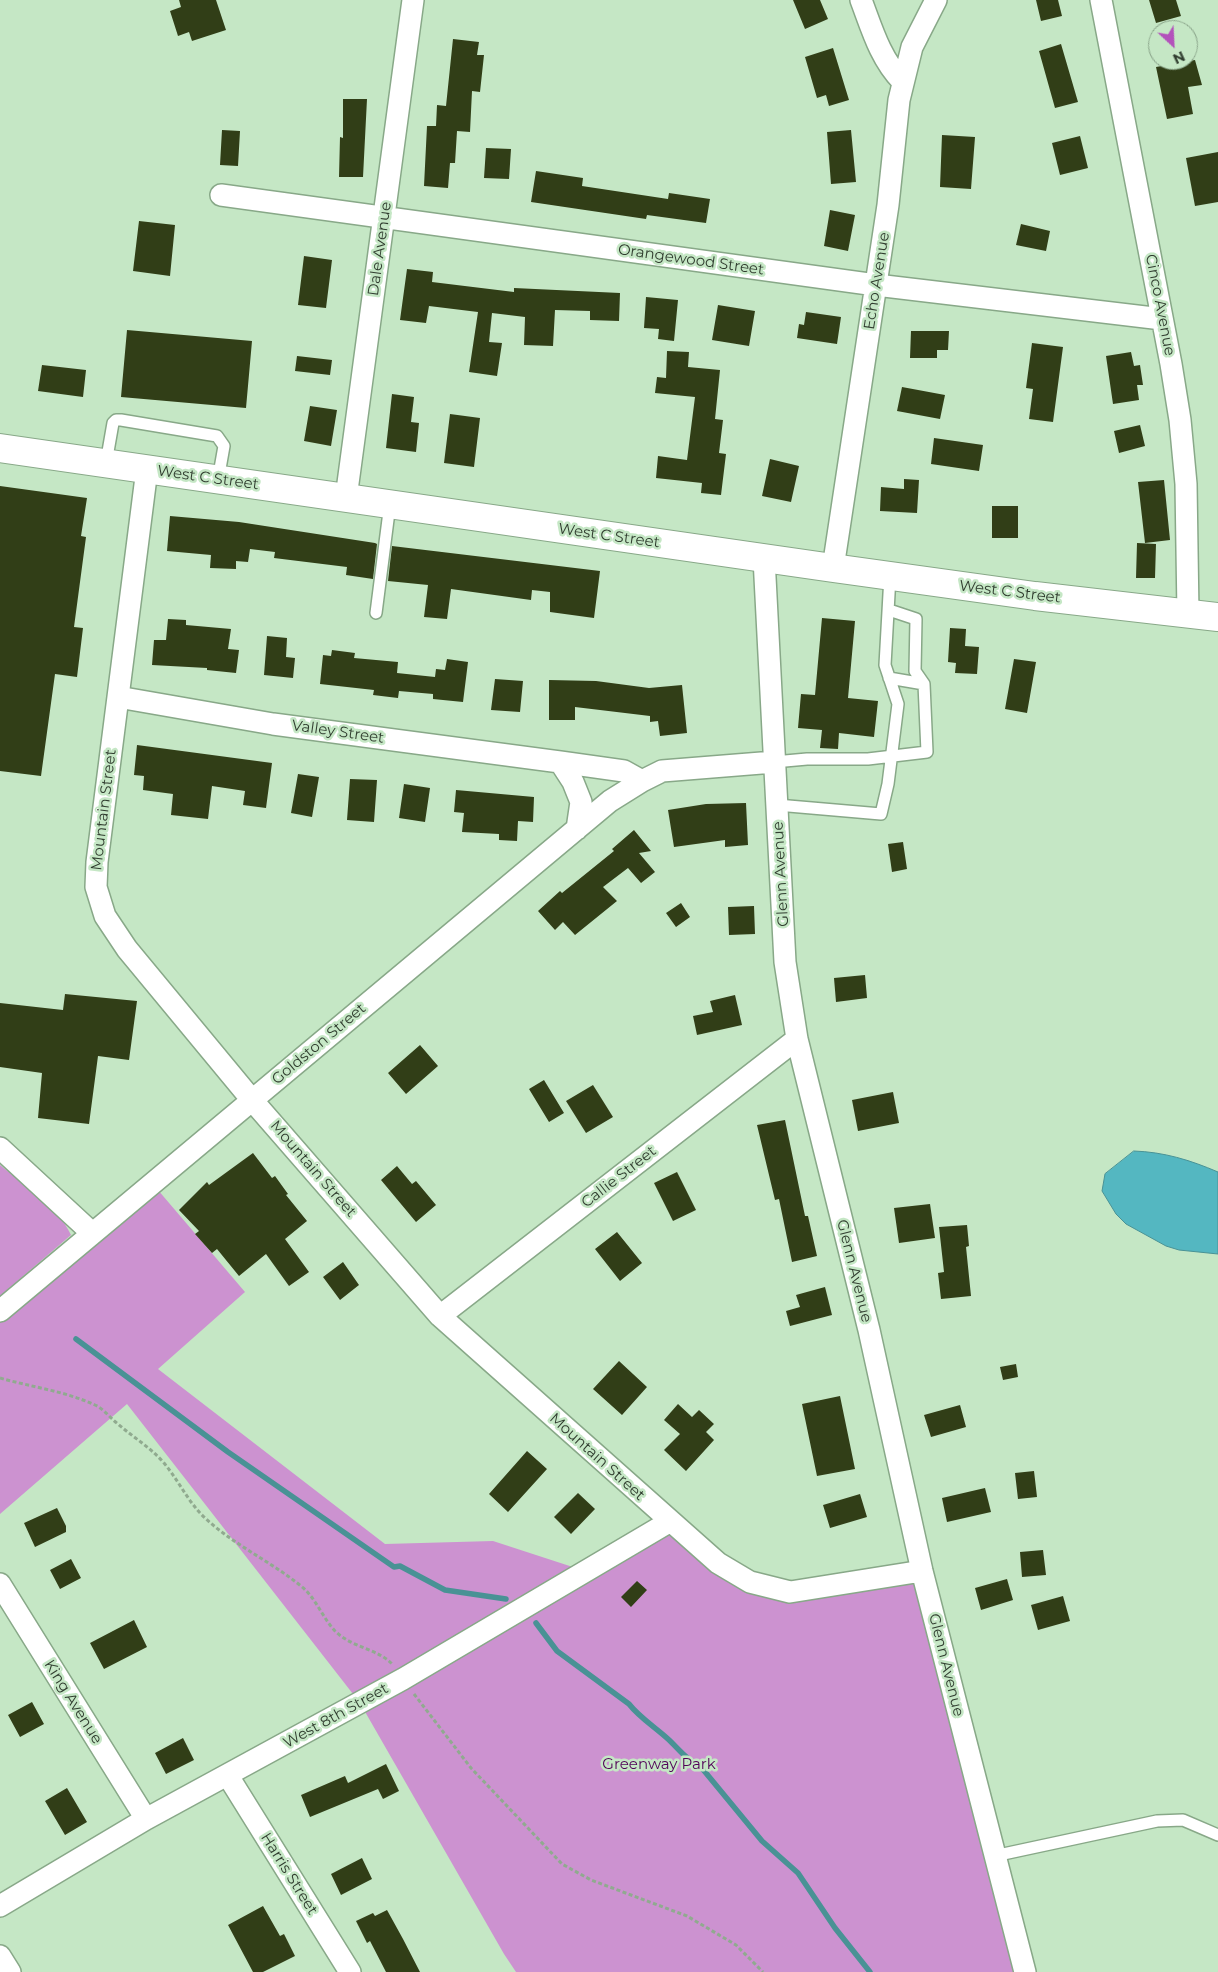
<!DOCTYPE html>
<html>
<head>
<meta charset="utf-8">
<style>
	body { margin:0 }
	#map { position:relative; width:1218px; height:1972px; overflow:hidden; background:#c5e7c5; font-family:Montserrat,sans-serif }
	canvas { display:block }
	.north { position:absolute; left:1148px; top:20px; width:50px; height:50px; box-sizing:border-box; background:#c5e7c5; border:1px solid #89a389; border-radius:50%; rotate:155deg; font-size:14px; font-weight:700; line-height:20px; text-align:center; color:#303d2f }
	.north::after { content:''; display:block; margin:auto; width:18px; height:22px; background:#b352bb; clip-path:polygon(50% 0,100% 100%,50% 72%,0 100%) }
</style>
</head>
<body>
<div id="map">
<canvas width="1218" height="1972"></canvas>
<div class="north">N</div>
</div>
<script>
const g = document.querySelector('canvas').getContext('2d');
g.lineJoin = 'round';
function paint(path, color) { g.fillStyle = color; g.fill(path, 'evenodd'); }
function stroke(path, color, width, dash) { g.strokeStyle = color; g.lineWidth = width; g.lineCap = dash ? 'butt' : 'round'; g.setLineDash(dash || []); g.stroke(path); }
function drawText(font, color, halo, rows, align = 'center') {
  g.font = font + ' Montserrat,sans-serif'; g.lineWidth = 5; g.setLineDash([]); g.textBaseline = 'middle'; g.strokeStyle = halo; g.fillStyle = color; for (const [text, x, y, turn = 0] of rows) {
    g.save(); g.translate(x, y); g.rotate((+turn || 0) * Math.PI / 180); g.textAlign = isNaN(turn) ? turn : align; if (halo) g.strokeText(text, 0, 0); g.fillText(text, 0, 0); g.restore();
  }
}
paint(new Path2D(`
	M0 1165C24 1185 58 1206 71 1235L0 1296Z
	M152 1183 245 1292 158 1369 385 1544 493 1541 585 1571 669 1522 727 1568 790 1592 922 1571 1025 1972H516L504 1954 360 1703 127 1404 0 1514V1311Z`), '#cc92d0');
const water = new Path2D(`
	M1134 1151C1164 1152 1190 1160 1218 1172V1254L1179 1250 1166 1246 1126 1224 1116 1214 1102 1191 1105 1174Z`);
paint(water, '#54b7c1');
stroke(water, '#499295', 1);
stroke(new Path2D(`
	M76 1339 228 1452 394 1567 400 1566 445 1590 506 1599
	M536 1623 557 1651 629 1704C640 1718 655 1727 668 1739 678 1748 687 1761 701 1767L762 1841 798 1873 835 1928 870 1972`), '#499295', 5.5);
paint(new Path2D(`
	M179 0H216L226 30 192 41 189 32 178 36 170 11 181 7Z
	M793 0H820L828 19 805 29Z
	M1036 0H1058L1062 16 1041 21Z
	M1149 0H1176L1181 16 1156 23Z
	M453 39 479 42 477 55H484L480 92 472 91 470 132 457 131 455 163H450L448 188 424 186 427 126H436L437 105 446 106Z
	M1061 44 1078 102 1055 108 1039 51Z
	M833 48 849 100 829 106 826 95 817 98 805 57Z
	M1195 60 1202 85 1188 87 1193 114 1167 119 1156 67Z
	M343 99H367L363 177H339L340 137 343 138Z
	M222 130 240 131 238 166 220 165Z
	M851 130 856 182 831 184 827 132Z
	M942 135 975 137 971 189 940 187Z
	M1080 136 1088 168 1060 175 1052 143Z
	M486 148 511 149 509 179 484 178Z
	M1218 152V202L1195 206 1186 158Z
	M536 171 583 178 582 186 668 199 669 193 710 199 706 223 647 215 646 219 531 202Z
	M830 210 855 215 848 251 824 246Z
	M139 221 175 225 170 276 133 271Z
	M1021 224 1050 231 1046 251 1016 245Z
	M304 256 332 260 326 308 298 305Z
	M407 269 433 272 432 282 514 292V288L620 293 619 321 590 320V311L555 310 553 346 524 345 525 317 492 313 489 342 502 343 497 376 469 372 478 312 429 306 426 323 400 320Z
	M646 297 678 300 674 341 658 339 659 329 644 328Z
	M718 305 755 311 749 346 712 340Z
	M806 312 841 317 837 344 797 338 799 324 804 325Z
	M127 330 252 341 246 408 121 397Z
	M911 331H949L948 350H937V358H910Z
	M1032 343 1063 347 1053 422 1029 419 1033 389 1026 388Z
	M667 351 689 352 688 367 720 370 715 419 723 420 719 453 726 454 721 495 701 493 702 483 656 478 658 456 687 460 695 397 655 393 657 377 666 378Z
	M1131 352 1134 366 1140 365 1143 385H1137L1139 400 1113 404 1106 356Z
	M297 356 332 360 330 375 295 371Z
	M42 365 86 370 83 397 38 391Z
	M902 387 945 395 940 419 897 411Z
	M392 394 414 397 411 422 419 423 416 452 386 448Z
	M310 406 337 410 331 446 304 441Z
	M450 414 480 418 474 467 444 463Z
	M1140 425 1145 446 1119 453 1114 431Z
	M934 438 983 445 979 471 931 464Z
	M770 459 799 466 791 502 762 496Z
	M904 479 919 480 917 513 880 511 881 487 904 489Z
	M1164 480 1170 540 1145 543 1138 482Z
	M0 486 87 498 81 536 86 537 74 627 83 628 77 677 55 674 41 776 0 771Z
	M992 506H1018V538H992Z
	M170 516 239 522 375 543 377 544 373 579 346 575 347 567 274 558 275 552 250 549 248 562 236 561V569L210 568 211 555 167 551Z
	M1137 543 1156 544 1155 578H1136Z
	M392 546 600 571 594 618 550 612V592L532 590 531 600 451 589 447 619 424 617 428 585 388 581Z
	M822 618 855 621 848 698 878 701 874 737 839 733 838 749 820 748 822 730 798 728 801 694 815 695Z
	M168 619 186 620V625L231 629 228 649 239 650 236 673 207 670V668L152 665 154 640H166Z
	M950 628 966 629 965 646 979 647 977 674 955 673 956 663 948 662Z
	M267 636 287 638 286 657 295 658 293 678 264 675Z
	M332 650 355 653 354 658 398 662 397 673 435 677 436 669 445 670 447 659 468 662 463 702 433 699V694L399 691 398 698 373 695 374 690 320 684 323 655 331 656Z
	M1014 659 1036 662 1027 713 1005 709Z
	M495 679 523 681 520 712 491 710Z
	M549 680 596 681 649 688 682 685 687 733 660 736 658 721 650 722V716L575 707V720H549Z
	M137 745 272 763 266 808 243 805 245 791 212 786 208 819 171 815 173 794 143 790 144 776 134 775Z
	M298 774 319 777 312 817 291 813Z
	M350 779 377 780 374 822 347 820Z
	M404 784 430 788 425 822 399 818Z
	M456 790 534 797 533 822 518 821 517 841 499 840V834L462 832 464 813 454 812Z
	M746 803 748 845 725 847V840L674 847 668 810 706 804Z
	M634 830 651 851 639 853 655 872 641 883 628 868 603 887 617 901 575 935 563 922 555 930 538 911 560 891 562 893 614 851 612 849Z
	M903 842 907 869 892 872 888 844Z
	M681 903 690 917 676 927 666 913Z
	M754 906 755 934 729 935 728 907Z
	M865 975 867 998 836 1002 834 978Z
	M65 994 137 1001 129 1060 98 1056 89 1124 38 1118 42 1073 0 1067V1003L63 1010Z
	M735 995 742 1025 697 1035 693 1016 713 1012 710 1001Z
	M420 1045 438 1066 406 1094 388 1073Z
	M544 1080 564 1113 549 1122 529 1089Z
	M593 1085 613 1117 586 1133 566 1101Z
	M893 1092 899 1123 858 1131 852 1100Z
	M785 1120 805 1216H808L817 1256 792 1262 779 1199 775 1200 757 1125Z
	M253 1153 272 1178 275 1176 288 1194 286 1195 307 1221 285 1239 309 1272 289 1286 266 1254 239 1276 217 1249 212 1253 195 1234 199 1231 179 1210 207 1182 209 1185Z
	M397 1166 412 1184 416 1181 436 1205 416 1222 381 1180Z
	M677 1172 696 1210 673 1221 654 1183Z
	M930 1204 935 1238 899 1243 894 1208Z
	M967 1225 969 1246 966 1247 971 1296 941 1299 938 1273 944 1272 939 1227Z
	M617 1232 642 1263 620 1281 595 1249Z
	M343 1262 359 1285 340 1300 323 1277Z
	M825 1287 832 1315 790 1326 786 1311 800 1307 796 1295Z
	M619 1361 647 1387 622 1415 593 1389Z
	M1016 1364 1018 1377 1003 1380 1000 1367Z
	M840 1396 855 1469 817 1476 802 1404Z
	M678 1404 692 1417 699 1410 714 1424 706 1432 714 1440 686 1471 664 1450 680 1434 664 1420Z
	M960 1405 966 1427 931 1437 924 1415Z
	M527 1451 547 1469 508 1512 489 1494Z
	M1034 1471 1037 1497 1018 1499 1015 1473Z
	M985 1488 991 1512 947 1522 942 1498Z
	M578 1493 595 1509 571 1534 554 1517Z
	M860 1494 867 1517 830 1528 823 1505Z
	M57 1508 66 1526V1532L35 1547 24 1523Z
	M1043 1550 1046 1575 1022 1577 1020 1552Z
	M71 1559 81 1578 60 1589 50 1570Z
	M1007 1579 1013 1600 981 1610 975 1588Z
	M637 1581 647 1590 631 1607 621 1597Z
	M1063 1596 1070 1621 1038 1630 1031 1605Z
	M134 1620 147 1647 104 1669 90 1643Z
	M32 1702 44 1724 20 1737 8 1715Z
	M183 1738 194 1760 166 1774 155 1753Z
	M386 1764 399 1791 383 1799 378 1789 310 1817 301 1795 345 1776 348 1783Z
	M67 1788 87 1822 65 1835 45 1801Z
	M362 1858 372 1879 341 1895 331 1874Z
	M263 1906 280 1936 284 1934 295 1956 263 1972H253L228 1925Z
	M387 1910 403 1939 420 1972H386L370 1941 367 1943 356 1921 373 1913 375 1916Z`), '#313e17');
const service = new Path2D(`
	M106 463 113 423 116 420H121L217 436 224 446 218 480
	M376 613 390 504
	M889 678 924 684
	M774 762 807 759H868L927 752 924 684 915 671 916 619 889 610
	M777 805 881 814 888 784 898 704 885 665 890 576
	M994 1856 1157 1821 1183 1820 1218 1835`);
const minor = new Path2D(`
	M861 0C872 29 880 58 902 81
	M1101 0 1171 364 1180 420 1186 484 1188 614
	M221 195 876 285 1162 319
	M147 469 97 862 96 887 105 916 127 949 252 1100 440 1316 718 1563 750 1582 790 1592 922 1571
	M346 498 413 0
	M764 558 785 962 797 1039 869 1330 922 1571 1025 1972
	M833 568 888 205 899 100 912 47 936 0
	M118 697 273 724 560 762 573 782 581 802 577 829
	M560 762 624 771 642 781 662 771 774 762
	M0 1148 92 1233
	M0 1311 610 801 642 781
	M440 1316 797 1039
	M0 1584 146 1819
	M228 1776 350 1972
	M0 1906 146 1819 403 1679 669 1522
	M0 1956 10 1972`);
const secondary = new Path2D(`
	M0 448 833 568 1035 596 1218 617`);
stroke(service, '#88a888', 14);
stroke(minor, '#88a888', 24);
stroke(secondary, '#88a888', 30);
stroke(new Path2D(`
	M0 1378C31 1387 65 1391 95 1405 104 1409 110 1418 118 1424 134 1438 150 1447 164 1463 179 1481 188 1502 205 1518 234 1545 270 1561 301 1586 316 1598 322 1617 335 1631 352 1648 379 1649 393 1665
	M414 1694 471 1768 562 1864 591 1880 687 1916 736 1945 763 1972`), '#90aa8f', 3, [4, 2.5]);
stroke(service, '#fff', 11);
stroke(minor, '#fff', 21);
stroke(secondary, '#fff', 28);
drawText('15px', '#303d2f', '#c5e7c5', [
	["Dale Avenue",380,249,-82],
	["Orangewood Street",691,260,8],
	["Echo Avenue",877,281,-81],
	["Cinco Avenue",1160,305,79],
	["West C Street",208,478,8],
	["West C Street",609,536,8],
	["West C Street",1010,592,7],
	["Valley Street",338,732,8],
	["Mountain Street",104,810,-83],
	["Glenn Avenue",781,874,-93],
	["Goldston Street",319,1044,-40],
	["Mountain Street",313,1169,49],
	["Callie Street",619,1177,-38],
	["Glenn Avenue",854,1271,76],
	["Mountain Street",597,1457,42],
	["Glenn Avenue",946,1665,76],
	["King Avenue",73,1702,58],
	["West 8th Street",336,1716,-29],
	["Harris Street",289,1874,58]
]);
drawText('15px', '#510058', '#c5e7c5', [
	["Greenway Park",659,1765]
]);
</script>
</body>
</html>
